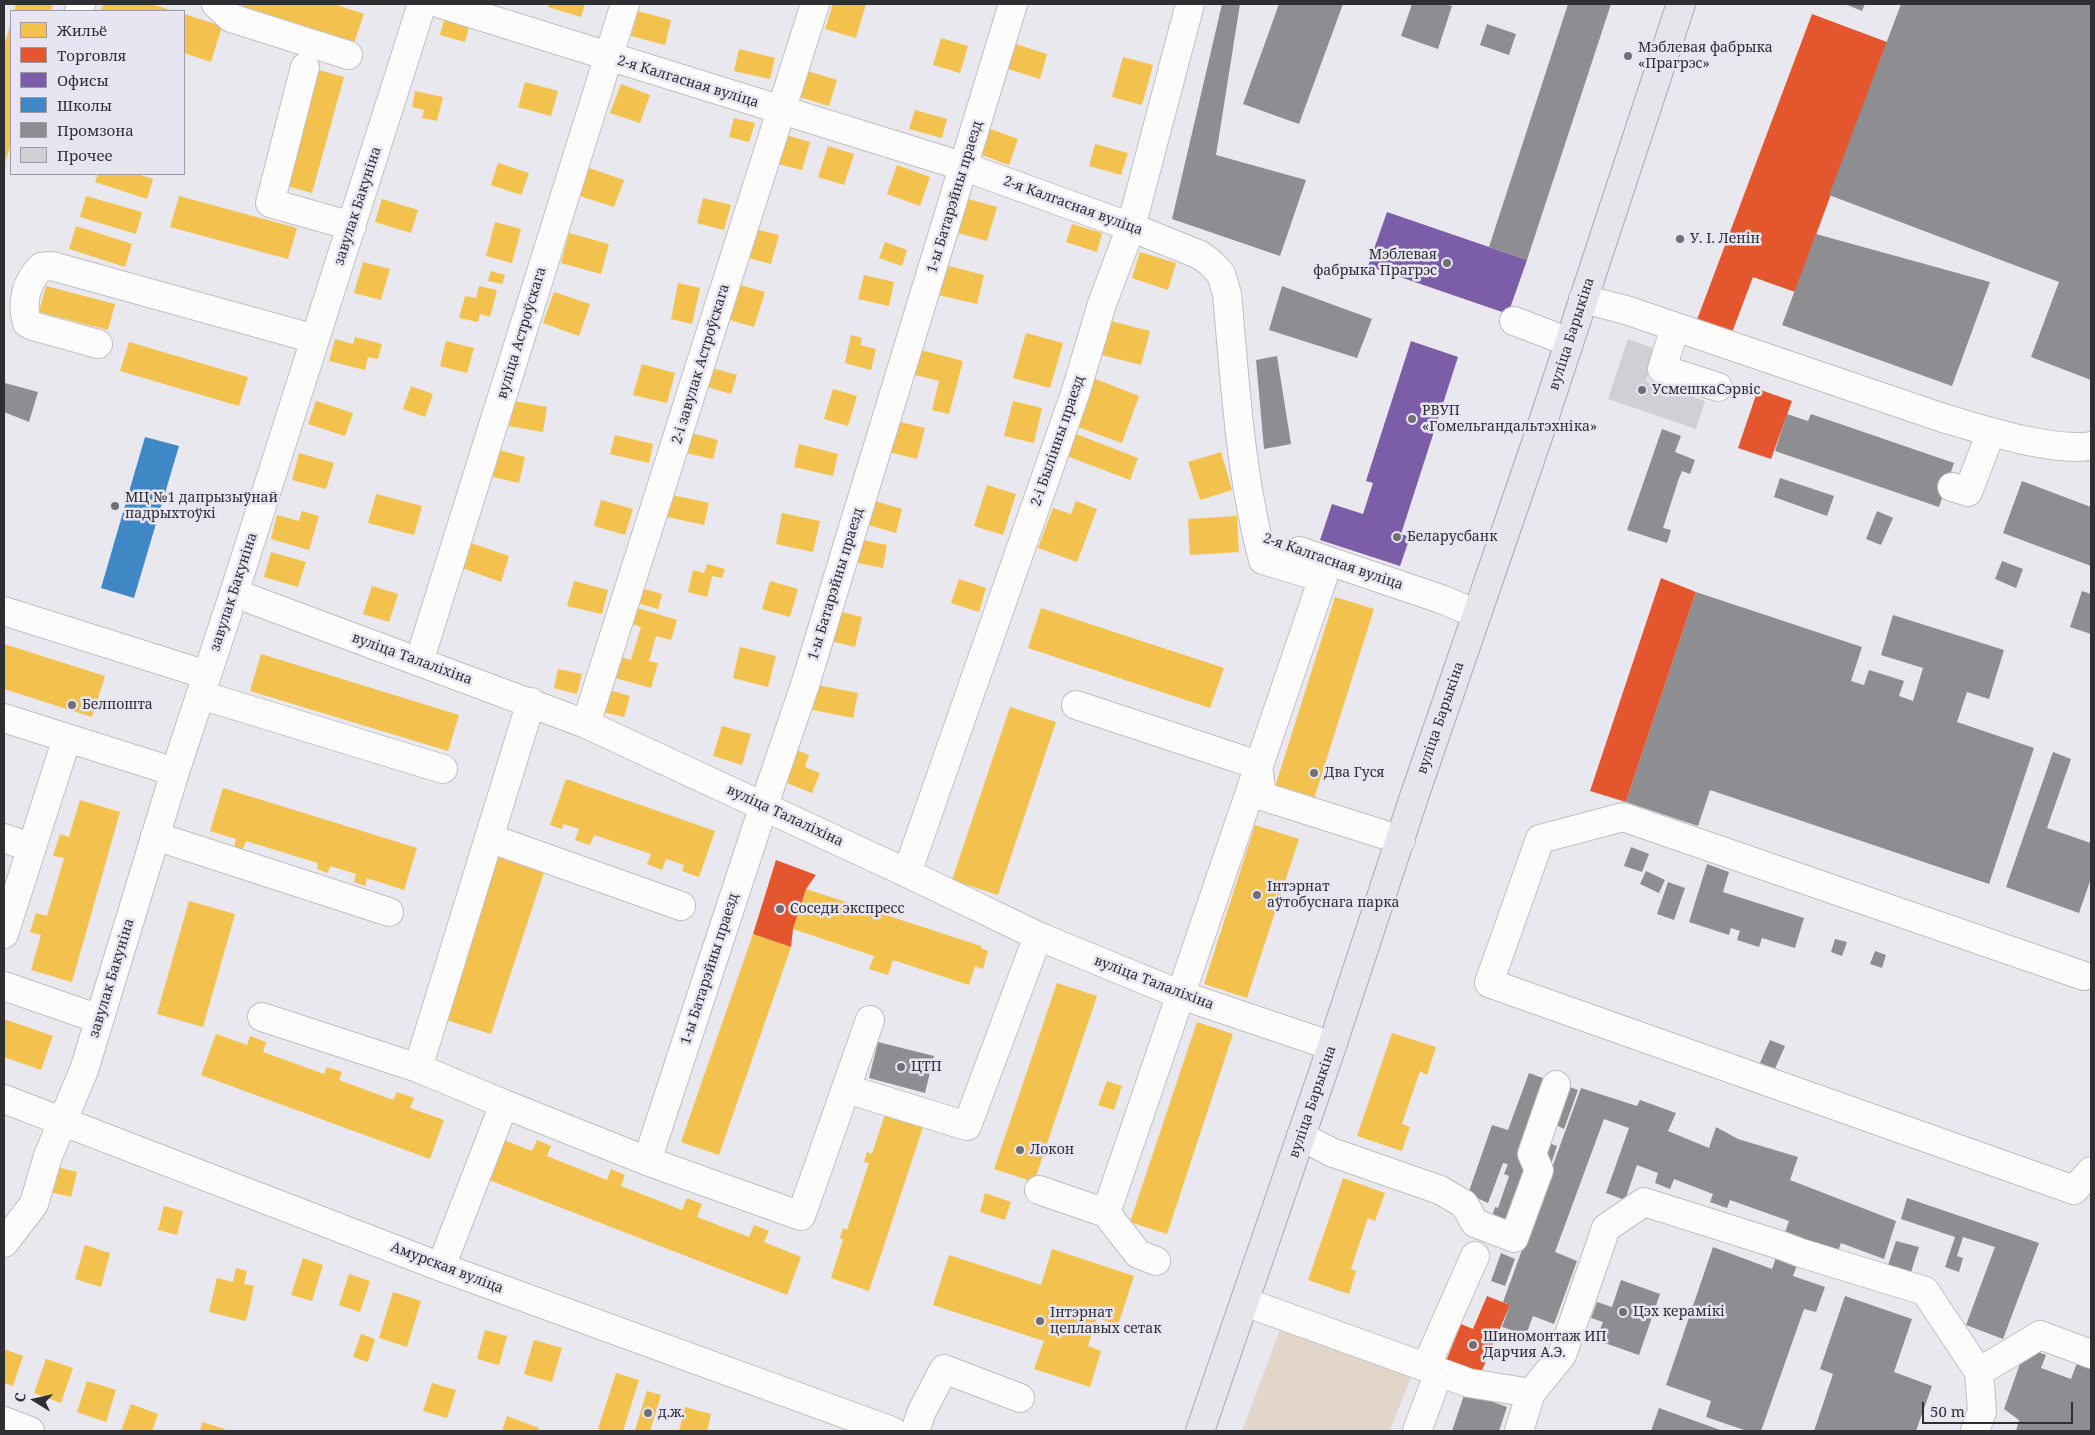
<!DOCTYPE html>
<html>
<head>
<meta charset="utf-8">
<style>
	body { margin:0 }
	#map { position:relative; width:2095px; height:1435px; overflow:hidden; background:#e9e8ee; font-family:"Noto Serif",serif }
	canvas { display:block }
	.frame { position:absolute; inset:0; border:5px solid #2f2e32; pointer-events:none }
	.legend { position:absolute; left:10px; top:10px; width:175px; height:165px; box-sizing:border-box; background:#e7e5f1; border:1px solid #9d9ca5; margin:0; padding:6px 9px; list-style:none; font-size:15px; color:#2f2e32 }
	.legend li { display:flex; align-items:center; gap:10px; height:25px }
	.legend b { width:25px; border:1px solid #9d9ca5 }
	.north { position:absolute; left:10px; top:1375px; width:50px; height:50px; -webkit-text-stroke:4px #e7e5f1; paint-order:stroke; rotate:280deg; font-size:14px; font-weight:700; line-height:20px; text-align:center; color:#2f2e32 }
	.north::after { content:''; display:block; margin:auto; width:18px; height:22px; background:#2f2e32; clip-path:polygon(50% 0,100% 100%,50% 72%,0 100%) }
	.scale { position:absolute; left:1922px; top:1402px; width:151px; height:22px; box-sizing:border-box; border:2px solid #2f2e32; border-top:0; padding-left:6px; font-size:15px; line-height:18px; white-space:nowrap; color:#2f2e32; -webkit-text-stroke:4px #e7e5f1; paint-order:stroke }
</style>
</head>
<body>
<div id="map">
<canvas width="2095" height="1435"></canvas>
<div class="frame"></div>
<ul class="legend">
<li><b style="height:14px;background:#f2c14e"></b>Жильё</li>
<li><b style="height:14px;background:#e4572e"></b>Торговля</li>
<li><b style="height:14px;background:#7b5ea7"></b>Офисы</li>
<li><b style="height:14px;background:#3f88c5"></b>Школы</li>
<li><b style="height:14px;background:#8d8d92"></b>Промзона</li>
<li><b style="height:14px;background:#d0cfd4"></b>Прочее</li>
</ul>
<div class="north">С</div>
<div class="scale">50 m</div>
</div>
<script>
const g = document.querySelector('canvas').getContext('2d');
g.lineJoin = 'round';
function paint(path, color) { g.fillStyle = color; g.fill(path, 'evenodd'); }
function stroke(path, color, width, dash) { g.strokeStyle = color; g.lineWidth = width; g.lineCap = dash ? 'butt' : 'round'; g.setLineDash(dash || []); g.stroke(path); }
function drawText(font, color, halo, rows, align = 'center') {
  g.font = font + ' "Noto Serif",serif'; g.lineWidth = 5; g.setLineDash([]); g.textBaseline = 'middle'; g.strokeStyle = halo; g.fillStyle = color; for (const [text, x, y, turn = 0] of rows) {
    g.save(); g.translate(x, y); g.rotate((+turn || 0) * Math.PI / 180); g.textAlign = isNaN(turn) ? turn : align; if (halo) g.strokeText(text, 0, 0); g.fillText(text, 0, 0); g.restore();
  }
}
paint(new Path2D(`
	M1282 1324 1411 1377 1390 1431H1242Z`), '#e2d5c9');
paint(new Path2D(`
	M16 4H53L51 11H14Z
	M103 4H151L173 11H101Z
	M243 4H334L364 14 354 43 242 6Z
	M549 4H585L581 17 548 7Z
	M833 4H866L856 38 825 29Z
	M638 11 671 20 665 45 631 36Z
	M184 14 222 26 211 62 184 53Z
	M444 20 469 27 465 42 440 35Z
	M11 23V143L4 167V46Z
	M941 38 968 46 960 73 933 65Z
	M1016 44 1047 54 1040 79 1008 69Z
	M739 49 775 58 770 79 734 71Z
	M1123 57 1153 65 1142 105 1112 97Z
	M312 68 344 77 312 193 280 184Z
	M804 70 837 80 829 106 796 96Z
	M525 82 558 91 551 116 518 107Z
	M621 84 650 95 640 123 610 113Z
	M415 91 443 97 437 121 422 118 424 110 412 107Z
	M915 110 947 119 942 138 909 129Z
	M734 118 755 123 749 142 729 137Z
	M988 128 1018 139 1009 165 979 154Z
	M786 135 810 142 802 170 778 164Z
	M1095 144 1128 153 1121 175 1089 166Z
	M828 146 854 154 844 185 818 177Z
	M498 163 529 173 521 195 491 185Z
	M897 165 930 177 920 206 887 194Z
	M589 168 624 180 614 207 580 196Z
	M98 174H137L153 179 147 199 95 182Z
	M86 196 142 212 136 234 80 217Z
	M179 196 297 228 288 259 170 227Z
	M703 198 731 205 724 230 697 223Z
	M965 198 997 207 987 241 955 232Z
	M382 199 418 210 411 233 375 222Z
	M495 222 521 229 512 263 486 256Z
	M1072 224 1102 233 1097 252 1066 242Z
	M76 226 132 244 125 267 69 249Z
	M755 229 779 235 771 264 748 258Z
	M569 233 609 244 601 274 561 263Z
	M885 242 907 250 902 266 879 258Z
	M1140 252 1176 263 1168 290 1132 278Z
	M363 262 390 269 381 300 354 293Z
	M945 265 984 275 977 304 938 295Z
	M491 271 505 275 502 284 488 281Z
	M864 275 894 282 889 306 858 299Z
	M678 283 700 288 692 324 671 319Z
	M740 285 765 292 754 327 730 320Z
	M46 286 115 304 108 330 39 312Z
	M479 286 497 290 490 317 480 314 478 322 459 318 465 296 476 298Z
	M554 292 590 304 579 336 543 323Z
	M1107 320 1150 331 1141 365 1098 354Z
	M1026 333 1063 343 1050 388 1013 378Z
	M851 335 862 338 860 345 876 349 871 370 845 363Z
	M355 337 382 344 378 359 368 357 365 370 329 361 335 339 353 344Z
	M446 341 474 348 467 373 440 366Z
	M129 342 248 377 239 406 120 371Z
	M917 349 963 361 949 414 932 410 939 381 911 374Z
	M642 364 675 373 667 403 633 395Z
	M712 368 737 375 731 394 707 387Z
	M1093 378 1139 396 1122 443 1075 426Z
	M411 386 433 394 425 417 403 409Z
	M833 389 857 396 848 426 824 419Z
	M316 401 353 413 345 436 308 424Z
	M514 401 547 407 543 432 509 426Z
	M1013 401 1042 408 1034 443 1004 436Z
	M897 421 925 428 917 459 889 452Z
	M691 433 718 440 713 459 686 453Z
	M1076 434 1138 458 1130 480 1067 456Z
	M615 435 653 444 649 463 610 454Z
	M799 444 838 454 833 476 794 467Z
	M499 450 525 457 519 483 493 477Z
	M1221 452 1232 490 1200 500 1188 462Z
	M299 453 334 463 326 489 292 480Z
	M987 485 1016 494 1003 535 974 526Z
	M376 494 422 506 414 535 368 523Z
	M672 495 709 503 704 525 667 517Z
	M601 500 633 509 625 535 594 526Z
	M875 501 902 509 896 533 868 525Z
	M1076 501 1097 509 1077 562 1038 548 1053 508 1071 514Z
	M302 511 319 516 309 550 271 539 277 515 299 521Z
	M782 513 820 521 813 552 776 544Z
	M1237 516 1239 552 1190 555 1188 519Z
	M858 539 887 545 883 568 853 562Z
	M471 543 509 556 501 582 462 568Z
	M271 552 306 562 298 587 264 577Z
	M707 564 725 569 722 578 712 576 707 597 688 592 693 570 704 573Z
	M959 579 986 588 979 612 951 603Z
	M574 581 608 590 602 614 567 606Z
	M770 581 798 589 790 617 762 609Z
	M372 586 398 594 389 622 363 614Z
	M641 588 662 594 658 609 637 603Z
	M1335 597 1374 609 1313 802 1274 790Z
	M634 607 677 620 671 640 656 636 649 661 658 663 651 688 612 677 618 656 631 660 641 627 629 623Z
	M1041 608 1224 668 1210 708 1028 648Z
	M834 610 862 617 855 647 827 640Z
	M4 644 105 676 92 717 4 689Z
	M740 647 776 656 768 687 733 678Z
	M261 654 459 715 448 751 250 691Z
	M558 669 582 674 577 694 554 688Z
	M813 684 858 693 853 718 808 709Z
	M609 690 630 696 624 717 603 712Z
	M1010 707 1056 722 998 895 952 880Z
	M722 726 751 734 742 765 713 756Z
	M794 749 809 755 805 767 820 773 812 793 782 781Z
	M566 779 715 831 699 877 682 871 684 865 666 859 662 870 647 864 651 854 594 835 590 845 575 840 579 829 564 824 562 829 550 825Z
	M223 788 417 848 404 890 367 878 365 886 354 882 356 874 330 866 328 873 317 869 318 863 246 841 243 849 234 846 236 839 210 831Z
	M80 800 120 812 72 982 31 970 41 935 30 932 36 913 47 916 64 858 53 856 60 834 69 837Z
	M1255 825 1299 839 1247 998 1204 984Z
	M499 850 546 866 491 1034 443 1019Z
	M806 889 981 946V948L988 951 983 969 975 966 969 985 893 960 888 975 869 969 874 956 793 929Z
	M189 901 235 914 203 1027 157 1014Z
	M753 934 791 947 719 1155 681 1142Z
	M1057 983 1097 996 1034 1182 994 1169Z
	M4 1019 53 1036 41 1070 4 1057Z
	M1197 1022 1233 1034 1167 1234 1130 1222Z
	M1392 1033 1436 1047 1427 1075 1420 1071 1402 1124 1410 1127 1402 1151 1357 1136Z
	M216 1034 247 1045 250 1036 266 1042 263 1052 324 1074 327 1067 342 1072 339 1080 393 1100 397 1092 414 1098 410 1108 444 1120 430 1159 201 1075Z
	M1107 1081 1122 1086 1114 1110 1098 1105Z
	M886 1111 924 1124 869 1291 831 1278 843 1240 840 1238 843 1228 847 1230 869 1163 864 1162 867 1152 872 1154Z
	M499 1138 532 1151 537 1140 551 1146 547 1156 607 1180 611 1169 625 1175 621 1186 682 1210 687 1198 702 1204 697 1217 749 1237 754 1225 769 1231 764 1242 801 1257 787 1295 484 1178Z
	M49 1165 77 1172 71 1197 42 1190Z
	M1343 1178 1385 1193 1375 1221 1368 1218 1351 1269 1356 1271 1349 1294 1308 1280Z
	M985 1193 1011 1202 1005 1220 980 1212Z
	M164 1206 183 1211 177 1235 158 1230Z
	M85 1245 110 1253 101 1287 75 1279Z
	M1052 1249 1134 1276 1118 1325 1097 1318 1088 1346 1101 1351 1090 1387 1034 1369 1044 1341 933 1305 949 1255 1041 1285Z
	M303 1258 323 1265 312 1301 291 1295Z
	M236 1268 247 1271 244 1284 254 1286 246 1321 209 1312 217 1278 233 1282Z
	M349 1274 370 1281 360 1312 339 1305Z
	M393 1292 421 1301 407 1347 379 1338Z
	M485 1330 507 1336 499 1365 477 1359Z
	M361 1334 375 1339 368 1362 353 1357Z
	M534 1340 562 1348 552 1382 524 1374Z
	M4 1349 23 1356 13 1386 4 1383Z
	M46 1359 73 1368 61 1403 34 1393Z
	M616 1373 639 1380 623 1431H605L598 1429Z
	M87 1381 116 1390 106 1422 77 1412Z
	M432 1383 456 1390 447 1418 423 1411Z
	M647 1391 661 1395 650 1431H638L635 1430Z
	M131 1404 158 1414 152 1431H121Z
	M685 1407 711 1414 707 1431H679Z
	M507 1416 539 1428 537 1431H502Z
	M202 1422 225 1429 224 1431H200Z`), '#f2c14e');
paint(new Path2D(`
	M1812 14 1887 42 1795 292 1753 277 1730 338 1695 325Z
	M1758 389 1792 401 1771 459 1738 448Z
	M1661 578 1696 592 1626 802 1590 791Z
	M776 860 816 875 806 889 793 929 791 947 753 934Z
	M1487 1296 1510 1305 1480 1375 1446 1361 1461 1324 1473 1329Z`), '#e4572e');
paint(new Path2D(`
	M1387 212 1527 260 1508 314 1368 266Z
	M1411 341 1458 357 1401 534 1410 537 1400 566 1320 540 1332 504 1363 514 1373 483 1366 481Z`), '#7b5ea7');
paint(new Path2D(`
	M145 437 179 446 134 598 101 588Z`), '#3f88c5');
paint(new Path2D(`
	M1222 4H1240L1216 155 1306 180 1280 256 1172 219Z
	M1279 4H1343L1299 124 1243 104Z
	M1412 4H1444L1452 6 1438 49 1401 36Z
	M1568 4H1611L1527 260 1489 247Z
	M1845 4H1865L1862 11Z
	M1901 4H2091V380L2031 357 2059 282 1829 195Z
	M1487 24 1516 34 1509 55 1480 45Z
	M1816 234 1990 282 1952 386 1782 325Z
	M1282 286 1372 319 1357 358 1269 330Z
	M1277 356 1291 444 1264 449 1256 360Z
	M5 383 38 392 29 422 4 412Z
	M1787 414 1808 421 1811 414 1954 463 1939 507 1775 451Z
	M1662 429 1681 436 1675 452 1695 460 1690 474 1682 471 1678 481 1663 528 1671 530 1667 543 1627 530Z
	M1780 478 1834 496 1827 516 1774 497Z
	M2022 481 2091 507V566L2003 533Z
	M1877 511 1893 518 1881 545 1866 539Z
	M2002 561 2023 569 2016 588 1995 579Z
	M2082 591 2091 594V634L2070 627Z
	M1696 592 1862 647 1851 681 1864 685 1869 670 1904 681 1899 696 1913 701 1923 668 1881 655 1893 615 2004 650 1989 699 1967 692 1957 722 2034 748 1989 884 1710 790 1698 826 1626 802Z
	M2053 752 2071 759 2047 828 2091 843V878L2079 913 2006 887Z
	M1631 847 1649 854 1642 872 1624 866Z
	M1707 864 1729 872 1723 892 1804 918 1795 948 1762 938 1759 947 1737 940 1740 931 1731 928 1729 935 1689 922Z
	M1646 871 1665 880 1659 893 1640 884Z
	M1668 882 1685 888 1674 920 1657 914Z
	M1835 939 1847 942 1842 956 1831 952Z
	M1875 951 1886 955 1882 968 1870 964Z
	M1770 1040 1785 1046 1774 1071 1759 1065Z
	M878 1042 934 1056 925 1093 869 1078Z
	M1529 1073 1551 1081 1531 1164 1508 1228 1490 1222 1495 1207 1498 1208 1509 1176 1504 1174 1508 1164 1503 1163 1488 1203 1468 1194 1492 1125 1508 1130Z
	M1570 1087 1578 1090 1564 1129 1556 1125Z
	M1581 1088 1637 1106 1640 1100 1676 1113 1668 1131 1709 1148 1716 1127 1738 1139 1798 1157 1790 1180 1896 1221 1884 1259 1841 1243 1836 1257 1804 1246 1793 1276 1825 1287 1816 1312 1804 1309 1761 1431H1747L1706 1417 1711 1401 1666 1385 1713 1247 1772 1269 1789 1221 1730 1200 1727 1208 1710 1202 1713 1194 1674 1179 1670 1189 1655 1183 1658 1173 1637 1165 1625 1200 1606 1193 1629 1128 1604 1119 1555 1252 1577 1261 1554 1324 1533 1316 1526 1335 1502 1327 1510 1305 1503 1302Z
	M1549 1143 1557 1146 1551 1164 1543 1161Z
	M1907 1198 2039 1243 2003 1339 1966 1325 1995 1247 1963 1237 1957 1256 1963 1258 1959 1272 1945 1267 1955 1237 1901 1219Z
	M1896 1241 1919 1247 1911 1272 1888 1265Z
	M1501 1253 1515 1259 1505 1286 1491 1281Z
	M1621 1280 1660 1294 1639 1355 1596 1340 1603 1322 1591 1318 1597 1302 1612 1307Z
	M1845 1296 1912 1319 1894 1372 1932 1386 1916 1431H1814L1833 1374 1820 1369Z
	M2026 1347 2046 1355 2041 1368 2071 1379 2077 1363 2091 1368V1431H2016L2019 1420 2004 1409Z
	M1465 1392 1507 1407 1499 1431H1452Z
	M1659 1408 1723 1431H1651Z`), '#8d8d92');
paint(new Path2D(`
	M1628 339 1656 349 1646 381 1705 401 1696 429 1608 399Z`), '#d0cfd4');
const minor = new Path2D(`
	M216 4 231 18 348 55
	M441 4 965 167 1131 227 1200 255 1211 263 1221 274 1227 294C1235 382 1240 474 1263 560L1323 578 1106 1213 1039 1190
	M79 11 81 4
	M305 67 270 203 352 226
	M1583 299 1626 310 1946 419C1985 430 2052 452 2091 446
	M1514 321 1569 342
	M1675 327 1662 369 1718 387
	M98 344 33 326 27 323C21 303 26 282 41 267L52 266 315 339
	M1952 487 1968 492 1991 432
	M1299 551 1441 599 1477 614
	M234 593 586 724 907 873 1038 936 1181 995 1332 1046
	M4 611 207 675
	M419 662 625 4
	M201 695 443 769
	M1076 705 1258 765 1262 796 1401 840
	M4 718 67 738
	M586 724 815 4
	M155 836 389 912
	M4 838 32 848
	M489 838 681 906
	M907 873 1076 391 1102 304 1131 227 1190 4
	M4 934 67 738 175 772
	M2084 976 1623 817 1540 839 1489 983 2074 1190 2091 1171
	M4 986 99 1019
	M262 1017 418 1068 504 1104 441 1267
	M418 1068 531 702
	M847 1089 967 1126 1038 936
	M4 1099 441 1267 892 1431
	M504 1104 647 1161 801 1216 870 1020
	M1301 1136 1331 1152 1440 1190 1464 1204 1475 1223 1514 1238 1539 1170 1532 1154 1556 1085
	M647 1161 764 805 805 685 1013 4
	M1106 1213 1138 1254 1156 1261
	M4 1243 34 1204 48 1156 84 1070 175 772 234 593 422 4
	M1245 1302 1439 1372 1417 1431
	M1426 1367 1475 1256
	M1439 1372 1469 1383 1531 1393 1519 1431
	M1979 1372 2040 1335 2091 1354
	M1531 1393 1562 1355 1606 1228 1644 1202 1780 1245 1801 1253 1925 1291 1979 1372 1982 1411 1975 1431
	M4 1421 30 1431
	M915 1431 922 1411 944 1369 1020 1398`);
const major = new Path2D(`
	M1200 1431 1332 1046 1415 794 1538 437 1681 4`);
stroke(minor, '#bfbfc3', 30);
stroke(major, '#a9a6b3', 30);
stroke(minor, '#fcfcfc', 28);
stroke(major, '#e7e5ec', 28);
for (const [x, y, r, color] of [
	[1628,56,5,"#706f74"],
	[1680,239,5,"#706f74"],
	[1447,263,5,"#706f74"],
	[1642,390,5,"#706f74"],
	[1412,419,5,"#706f74"],
	[115,506,5,"#706f74"],
	[1397,537,5,"#706f74"],
	[72,705,5,"#706f74"],
	[1314,773,5,"#706f74"],
	[1257,895,5,"#706f74"],
	[780,909,5,"#706f74"],
	[901,1067,5,"#706f74"],
	[1020,1150,5,"#706f74"],
	[1623,1312,5,"#706f74"],
	[1040,1321,5,"#706f74"],
	[1473,1345,5,"#706f74"],
	[648,1413,5,"#706f74"]
]) { const dot = new Path2D(); dot.arc(x, y, r, 0, 2 * Math.PI); g.fillStyle = color; g.fill(dot); stroke(dot, '#e7e5f1', 2); }
drawText('14px', '#2f2e32', '#e7e5f1', [
	["Мэблевая фабрыка",1638,48],
	["«Прагрэс»",1638,64],
	["У. І. Ленін",1690,239],
	["Мэблевая",1437,255,"right"],
	["фабрыка Прагрэс",1437,271,"right"],
	["УсмешкаСэрвіс",1652,390],
	["РВУП",1422,411],
	["«Гомельгандальтэхніка»",1422,427],
	["МЦ №1 дапрызыўнай",125,498],
	["падрыхтоўкі",125,514],
	["Беларусбанк",1407,537],
	["Белпошта",82,705],
	["Два Гуся",1324,773],
	["Інтэрнат",1267,887],
	["аўтобуснага парка",1267,903],
	["Соседи экспресс",790,909],
	["ЦТП",911,1067],
	["Локон",1030,1150],
	["Цэх керамікі",1633,1312],
	["Інтэрнат",1050,1313],
	["цеплавых сетак",1050,1329],
	["Шиномонтаж ИП",1483,1337],
	["Дарчия А.Э.",1483,1353],
	["д.ж.",658,1413]
], 'left');
drawText('14px', '#2f2e32', '#e7e5f1', [
	["2-я Калгасная вуліца",688,82,17],
	["1-ы Батарэйны праезд",955,197,-73],
	["завулак Бакуніна",358,206,-72],
	["2-я Калгасная вуліца",1073,206,20],
	["вуліца Астроўскага",522,333,-73],
	["вуліца Барыкіна",1572,334,-72],
	["2-і завулак Астроўскага",701,364,-73],
	["2-і Былінны праезд",1058,441,-71],
	["2-я Калгасная вуліца",1333,562,19],
	["1-ы Батарэйны праезд",836,584,-73],
	["завулак Бакуніна",234,592,-72],
	["вуліца Талаліхіна",412,659,20],
	["вуліца Барыкіна",1441,718,-71],
	["вуліца Талаліхіна",785,816,25],
	["1-ы Батарэйны праезд",710,969,-72],
	["завулак Бакуніна",112,978,-73],
	["вуліца Талаліхіна",1154,983,21],
	["вуліца Барыкіна",1313,1102,-71],
	["Амурская вуліца",447,1268,21]
]);
</script>
</body>
</html>
